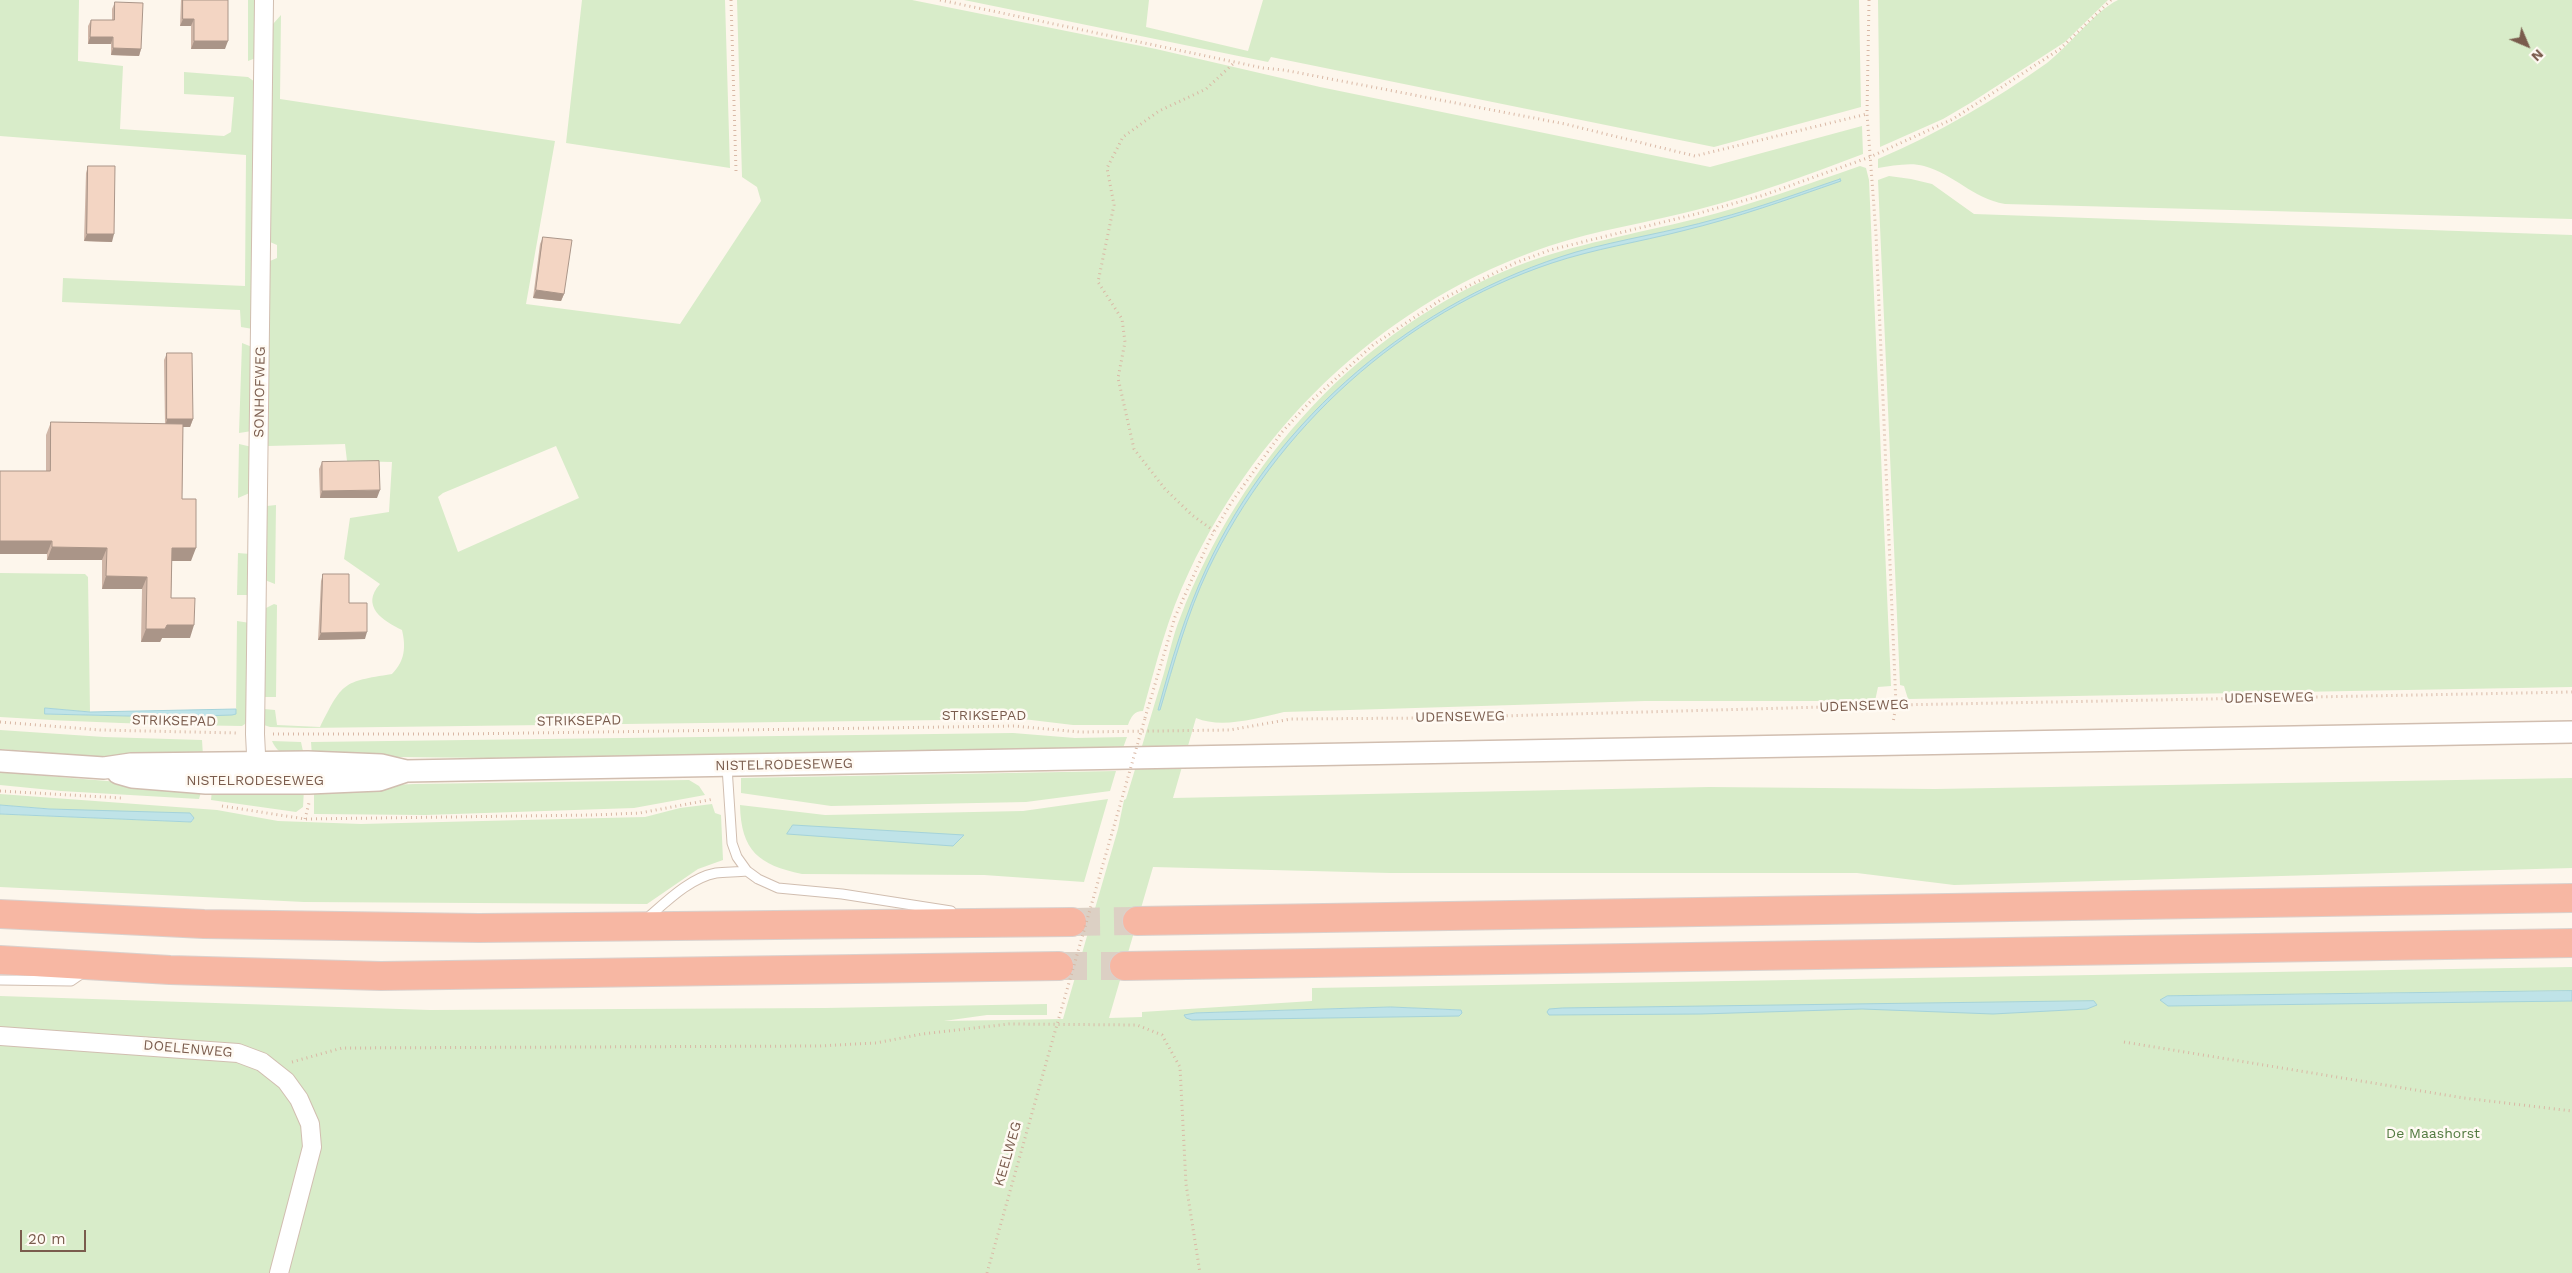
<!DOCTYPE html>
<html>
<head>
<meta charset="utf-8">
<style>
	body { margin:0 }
	#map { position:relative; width:2572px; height:1273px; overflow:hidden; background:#fdf6ec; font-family:"Work Sans",sans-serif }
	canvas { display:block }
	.north { position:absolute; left:2502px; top:20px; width:50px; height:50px; -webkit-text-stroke:4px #fffaf3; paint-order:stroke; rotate:135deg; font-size:14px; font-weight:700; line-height:20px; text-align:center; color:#7a5c4d }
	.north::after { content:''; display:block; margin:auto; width:18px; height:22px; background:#7a5c4d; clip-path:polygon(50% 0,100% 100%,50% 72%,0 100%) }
	.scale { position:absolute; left:20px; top:1230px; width:66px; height:22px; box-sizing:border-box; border:2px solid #7a5c4d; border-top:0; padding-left:6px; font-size:15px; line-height:18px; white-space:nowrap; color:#7a5c4d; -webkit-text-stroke:4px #fffaf3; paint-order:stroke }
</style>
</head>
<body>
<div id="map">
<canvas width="2572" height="1273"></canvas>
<div class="north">N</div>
<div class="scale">20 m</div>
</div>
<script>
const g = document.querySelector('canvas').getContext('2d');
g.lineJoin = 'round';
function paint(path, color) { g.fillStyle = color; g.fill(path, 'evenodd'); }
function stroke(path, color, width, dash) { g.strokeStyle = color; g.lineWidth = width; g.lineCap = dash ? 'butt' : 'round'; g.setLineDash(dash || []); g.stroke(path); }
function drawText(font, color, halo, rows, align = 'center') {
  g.font = font + ' "Work Sans",sans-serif'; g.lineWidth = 5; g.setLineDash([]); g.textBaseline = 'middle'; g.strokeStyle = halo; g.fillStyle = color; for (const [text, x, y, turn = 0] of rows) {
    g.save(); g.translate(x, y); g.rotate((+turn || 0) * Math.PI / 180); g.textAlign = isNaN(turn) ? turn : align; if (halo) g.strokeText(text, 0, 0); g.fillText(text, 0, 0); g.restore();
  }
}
paint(new Path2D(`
	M0 0H79L78 61 123 66 120 129 224 136 231 132 234 97 184 94V72L248 77 255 82 253 329 241 327 240 310 62 302 63 278 245 286 246 155 0 136Z
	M248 0H256V58L248 61Z
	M582 0H725L730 168 566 143Z
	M737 0H912L1156 49 1320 87 1710 167 1862 126 1863 154C1808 175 1753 195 1696 210 1647 223 1596 230 1549 246 1389 300 1261 420 1189 572 1168 615 1156 664 1143 711 1134 711 1131 717 1128 725H1073L1023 719 306 728 270 727 264 725V709L275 710 277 725 320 727C343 682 342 682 392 674 405 661 406 647 402 630 383 621 360 606 380 584L344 559 350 518 389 512 392 462 347 461 345 444 268 446 270 261 277 258V245L270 242 273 24 281 15 280 99 555 141 526 304 680 324 761 201 757 187 742 177ZM556 446 579 498 458 552 438 497 443 493Z
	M964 0H1149L1146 27 1248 51 1263 0H1859L1861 107 1714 147 1271 57 1268 62Z
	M1878 0H2108L2065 42 1972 102 1943 119 1880 147Z
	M2118 0H2572V219L2005 204C1972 198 1954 174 1924 166 1910 162 1892 166 1878 168V159C1939 133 1993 101 2047 63 2069 46 2095 11 2118 0Z
	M1860 166 1866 168 1869 180 1891 686 1878 687 1875 701H1645L1284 712C1257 718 1222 729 1196 718L1173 798 1709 787 1935 789 2572 778V868L1954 885 1857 873H1390L1153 867 1109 1018 1142 1017V1012L1312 1001V988L2572 967V991L2167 996 2163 999 2572 992V1273H0V996L430 1010 825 1008 1047 1004V1015H987L944 1021 1063 1019 1118 829 1124 800 1126 799C1139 757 1151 715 1164 673 1169 655 1173 635 1180 618 1241 461 1359 329 1517 266 1574 244 1635 234 1695 219 1751 205 1805 185 1860 166ZM1392 1007 1460 1010 1195 1013Z
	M1889 176 1911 179 1932 184 1974 214 2572 235V687L1908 699 1904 686 1900 685 1878 180Z
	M242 343 252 347V431L239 433Z
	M239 444 252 447V492L238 498Z
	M276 505 275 584 265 580 267 506Z
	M238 553 250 554V595H237Z
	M0 573 85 574 88 577 90 712 45 708 46 714 169 717 236 714 237 621 250 623 248 722 242 726C161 725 81 722 0 717Z
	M274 604 277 605 276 697H264L266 608Z
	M0 730 104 737 202 740 203 756H90L0 749Z
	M1013 733 1075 738 1127 737 1123 748 489 758 312 756 311 742Z
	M272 741 301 742 304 756C288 756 279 756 272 741Z
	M1116 771 1110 791 1026 802 831 806 741 793V778Z
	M0 772 202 789 199 799 61 791 0 785Z
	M689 780 699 786 705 795 634 808 425 815 314 814V788L415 784Z
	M304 789 303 807 296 812 211 800 212 790Z
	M0 794 217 810 278 821 361 824 645 817 680 808 712 804 715 813 721 815 723 860 698 869 647 904 304 902 0 887V814L191 822 193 820 0 805Z
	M1108 799 1084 882 984 875 802 874C759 865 741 851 740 805L825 815 1023 811Z`), '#d8ecc9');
const water = new Path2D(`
	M1840 179 1841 181C1789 199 1736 218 1682 231 1639 242 1594 249 1552 263 1402 313 1276 428 1208 570 1187 614 1174 663 1160 710H1158C1171 662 1185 614 1206 569 1276 417 1416 300 1576 252 1622 239 1670 232 1716 219 1758 208 1799 193 1840 179Z
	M45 708 90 712 236 709V714L232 715 169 717 45 714Z
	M0 805 50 809 190 813 194 818 191 822 0 814Z
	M793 825 964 835 953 846 787 834Z
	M2572 991V1001L2168 1006 2160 1000 2167 996Z
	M2094 1001 2097 1005 2087 1009 1993 1014 1862 1009 1701 1014 1549 1015 1547 1012 1549 1009 1562 1008Z
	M1391 1007 1461 1010 1462 1013 1459 1016 1192 1020 1186 1018 1184 1015 1195 1013Z`);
paint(water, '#bfe3e8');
stroke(water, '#a5d3da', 1);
stroke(new Path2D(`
	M1072 922 1137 921
	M1059 966H1124`), '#dcd0c4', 28, [28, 14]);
const service = new Path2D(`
	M727 767 732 843 737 857 747 871 758 879 778 888 842 894 951 911
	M645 920C665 903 689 878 716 873 726 872 737 872 747 871
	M0 980 71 981 84 972`);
const minor = new Path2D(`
	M257 774 255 734 264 0
	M0 1036 238 1053 262 1062 286 1081 299 1099 310 1124 312 1147 279 1273`);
const tertiary = new Path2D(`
	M0 761 104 768 131 764 308 762 381 765 406 771 2572 732
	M118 773 132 777 206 783H309L379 780 406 771`);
const motorway = new Path2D(`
	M0 914 204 924 479 928 1072 922
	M1137 921 2572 898
	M0 960 170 970 381 976 1059 966
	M1124 966 2572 943`);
stroke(service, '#d1beb0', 11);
stroke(minor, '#d1beb0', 20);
stroke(tertiary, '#d1beb0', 24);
stroke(motorway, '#dad1cd', 30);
stroke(new Path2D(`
	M731 0 736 171
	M940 0 1263 68 1284 70 1565 124 1695 156 1867 114
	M1869 0 1867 114 1876 234 1896 705 1893 723
	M1214 531 1192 515 1165 489 1134 449 1118 378 1125 342 1122 319 1098 282 1114 205 1107 168 1123 137 1159 111 1206 89 1235 62
	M1145 718 1175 617 1211 537 1231 503 1282 432 1310 402 1373 345 1442 299 1515 263 1550 250 1696 214 1764 195 1870 157 1953 119 2060 49 2111 0
	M0 722 100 730 237 733
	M273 734H460L1014 726 1080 732 1230 730 1291 719 1427 718 1896 705 2572 692
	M0 791 122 798
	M222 806 305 819 592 815 640 813 714 799
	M305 819 309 803
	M2124 1042 2464 1098 2572 1111
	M292 1062 342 1048 819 1046 876 1043 922 1034 1009 1024 1137 1025 1162 1035 1180 1067 1186 1184 1200 1273
	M987 1273 1052 1042`), '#d9b8a5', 3, [1, 4]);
stroke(service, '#fff', 9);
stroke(minor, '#fff', 18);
stroke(tertiary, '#fff', 21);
stroke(motorway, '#f7b7a3', 28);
stroke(new Path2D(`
	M1052 1042 1145 718`), '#d9b8a5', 3, [1, 4]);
paint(new Path2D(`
	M181 0H228L225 49H191V26H180Z
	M115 2 141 49 139 56 111 55V44H88V26L91 20H112V9Z
	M88 166 112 242 84 241 86 173Z
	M543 237 564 294 561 301 533 298 540 244Z
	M167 353 193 419 190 427H183L182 499 191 561H172L171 598 190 638H162L160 642H141L142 589H102V560H47L46 471V435L51 422 165 424 164 360Z
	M322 462 377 498H320L319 469Z
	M323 574 349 603 365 639 318 640 321 581Z`), '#d1b7a8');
paint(new Path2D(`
	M183 19H194L191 26H180Z
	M90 37H113L111 44H88Z
	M194 41H228L225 49H191Z
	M113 48 141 49 139 56 111 55Z
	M87 234H114L112 242 84 241Z
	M536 290 564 294 561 301 533 298Z
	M167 419H193L190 427H165Z
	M380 490 377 498H320L322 491Z
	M0 541H52L47 554H0Z
	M52 547 107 548 102 560H47Z
	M172 548H196L191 561H167Z
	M106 576 147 577 142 589H102Z
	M167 625H194L190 638H162L160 642H141L146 629Z
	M367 632 365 639 318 640 321 633Z`), '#aa9588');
const building = new Path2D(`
	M183 0H228V41H194V19H183Z
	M115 2 143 3 141 49 113 48V37H90L91 20H114Z
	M88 166H115L114 234H87Z
	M543 237 572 240 564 294 536 290Z
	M167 353H192L193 419H167Z
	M51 422 183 424 182 499H196V548H172L171 598H195L194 625H167L165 629H146L147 577 106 576 107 548 52 547V541H0V471H50Z
	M379 461 380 490 322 491V462Z
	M323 574H349V603H367V632L321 633Z`);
paint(building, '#f3d5c3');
stroke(building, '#aa9588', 1);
drawText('14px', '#7a5c4d', '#fffaf3', [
	["SONHOFWEG",260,392,-89],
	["UDENSEWEG",2269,698,-1],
	["UDENSEWEG",1864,706,-2],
	["STRIKSEPAD",984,716],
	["UDENSEWEG",1460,717,-1],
	["STRIKSEPAD",174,721,1],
	["STRIKSEPAD",579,721,-1],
	["NISTELRODESEWEG",784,765,-1],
	["NISTELRODESEWEG",255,781],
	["DOELENWEG",188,1049,5],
	["KEELWEG",1008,1154,-74]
]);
drawText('14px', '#537a41', '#fffaf3', [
	["De Maashorst",2433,1134]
]);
</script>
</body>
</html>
